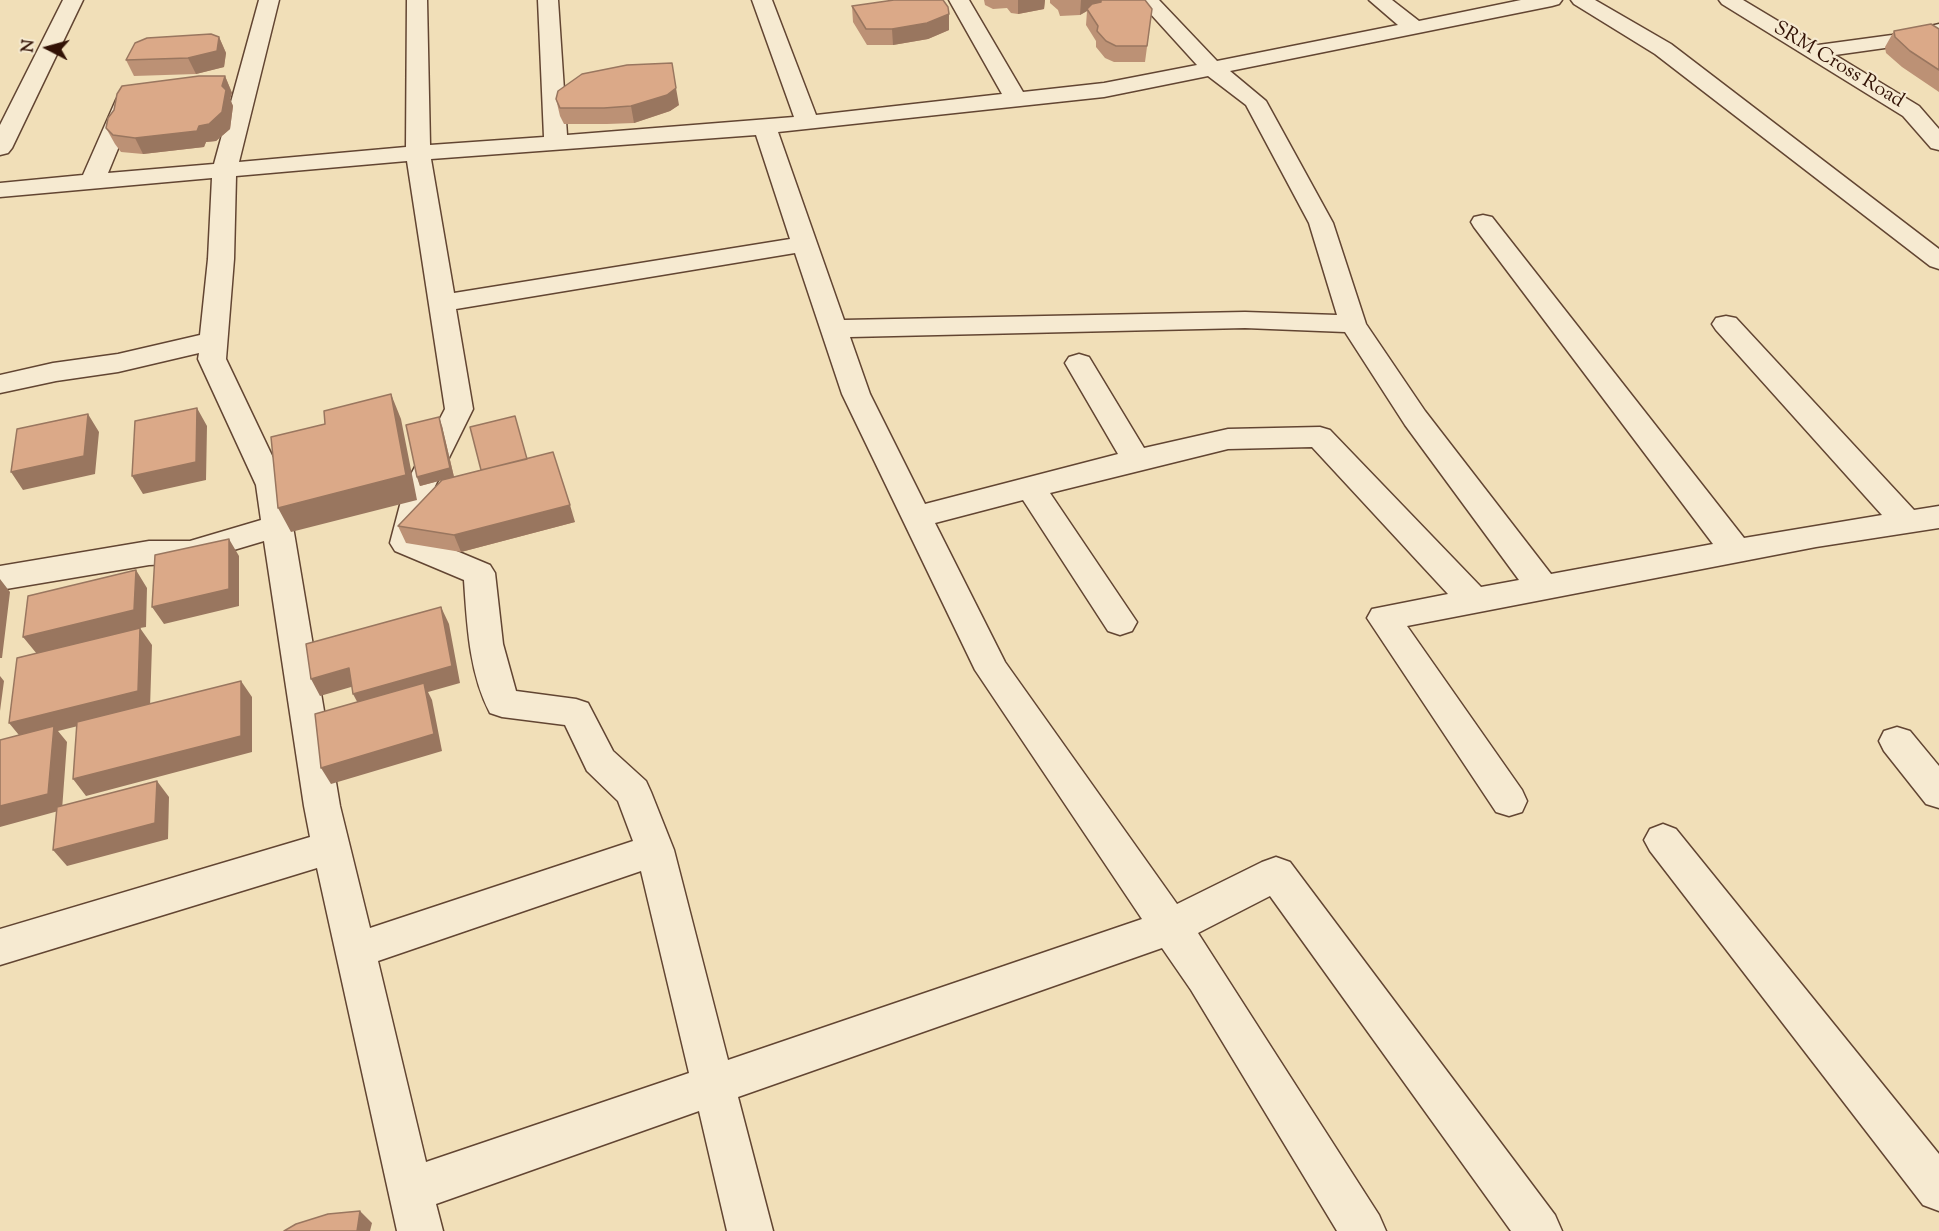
<!DOCTYPE html>
<html>
<head>
<meta charset="utf-8">
<style>
	body { margin:0 }
	#map { position:relative; width:1939px; height:1231px; overflow:hidden; background:#f1dfb8; font-family:"Sorts Mill Goudy",serif }
	canvas { display:block }
	.north { position:absolute; left:18px; top:18px; width:60px; height:60px; -webkit-text-stroke:4px #f6ead1; paint-order:stroke; rotate:276deg; font-size:16px; font-weight:700; line-height:24px; text-align:center; color:#321205 }
	.north::after { content:''; display:block; margin:auto; width:21px; height:27px; background:#321205; clip-path:polygon(50% 0,100% 100%,50% 72%,0 100%) }
</style>
</head>
<body>
<div id="map">
<canvas width="1939" height="1231"></canvas>
<div class="north">N</div>
</div>
<script>
const g = document.querySelector('canvas').getContext('2d');
g.lineJoin = 'round';
function stroke(path, color, width, dash) { g.strokeStyle = color; g.lineWidth = width; g.lineCap = dash ? 'butt' : 'round'; g.setLineDash(dash || []); g.stroke(path); }
function paint(path, color) { g.fillStyle = color; g.fill(path, 'evenodd'); }
function drawText(font, color, halo, rows, align = 'center') {
  g.font = font + ' "Sorts Mill Goudy",serif'; g.lineWidth = 4.5; g.setLineDash([]); g.textBaseline = 'middle'; g.strokeStyle = halo; g.fillStyle = color; for (const [text, x, y, turn = 0] of rows) {
    g.save(); g.translate(x, y); g.rotate((+turn || 0) * Math.PI / 180); g.textAlign = isNaN(turn) ? turn : align; if (halo) g.strokeText(text, 0, 0); g.fillText(text, 0, 0); g.restore();
  }
}
const street = new Path2D(`
	M63 0H83L12 148 8 153 0 155V125Z
	M259 0H279L239 162 406 147 407 0H427L430 145 544 137 538 0H558L567 135 794 117 752 0H772L816 115 1002 94 949 0H969L1023 92 1104 83 1197 65 1138 0H1159L1217 61 1398 25 1369 0H1392L1419 21 1521 0H1562L1559 4 1552 6 1230 71 1266 101 1333 223 1366 324 1425 411 1551 574 1713 544 1474 227 1471 222 1474 217 1483 215 1492 217 1744 538 1882 515 1716 330 1712 324 1716 318 1726 316 1736 318 1914 510 1939 506V528L1816 547 1407 626 1522 790 1527 801 1522 812 1509 816 1496 812 1367 618 1372 609 1448 594 1312 447 1228 449 1050 493 1137 622 1132 631 1120 635 1108 631 1023 500 935 523 1005 662 1177 904 1262 862 1276 857 1290 862 1555 1215 1562 1231H1511L1270 896 1198 933 1379 1215 1386 1231H1337L1191 990 1162 948 738 1097 773 1231H727L699 1111 436 1204 443 1231H397L317 868 0 965V929L310 837 304 806 264 541 190 563 149 565 0 590V566L149 541H190L261 520 256 485 198 359 199 353 118 372 56 381 0 393V375L53 363 118 354 200 335 208 259 212 178 0 197V183L83 175 116 100 119 95 127 93 135 95 138 100 108 173 214 164ZM1208 76 1246 105 1309 223 1337 315 1245 312 844 320 778 132 1104 97ZM756 135 790 239 454 293 431 159ZM407 161 445 409 405 486 390 543 395 551 464 580C467 624 469 673 490 713L502 717 565 725 587 771 618 801 633 841 370 928 340 806 286 485 226 359 234 259 236 176ZM795 253 842 394 975 670 1142 919 728 1060 674 850 651 792 646 781 613 751 588 703 576 699 516 691 503 644 495 573 490 565 423 537 435 486 473 409 456 309ZM1245 328 1345 332 1405 425 1519 580 1481 587 1330 430 1320 427 1228 429 1144 448 1089 357 1079 354 1069 357 1065 363 1118 454 925 504 870 394 850 337ZM641 871 689 1073 426 1162 378 961Z
	M1571 0H1595L1671 44 1939 249V269L1930 266 1655 54 1574 4Z
	M1719 0H1743L1818 45 1892 35 1939 24V36L1892 47 1835 55 1919 106 1939 129V150L1931 148 1903 116 1722 4Z
	M1897 727 1910 731 1939 766V808L1926 804 1884 751 1879 741 1884 731Z
	M1663 824 1676 829 1939 1154V1211L1923 1205 1650 851 1644 840 1650 829Z`);
stroke(street, '#624532', 3);
paint(street, '#f6ead1');
paint(new Path2D(`
	M984 0H1045L1044 9 1018 14 1011 13 1007 8 993 9 985 5Z
	M1050 0H1145L1152 9 1145 62H1114L1105 58 1096 47V41L1086 25 1087 11 1080 15 1060 16 1058 10 1050 3Z
	M852 6 949 14V30L928 39 893 45H867L853 22Z
	M1939 29V92L1902 67 1886 53 1885 47 1894 31Z
	M219 37 226 53 224 67 196 74 134 76 126 60Z
	M225 76 232 93 230 99 233 106 230 129 216 141 206 142 204 147 143 154 121 152 115 144 106 128Z
	M556 99 679 105 670 111 634 123 607 124H564L560 116Z
	M442 426 454 477 527 458 575 522 461 552 406 543 398 526 442 480 420 486 417 477Z`), '#bc9175');
paint(new Path2D(`
	M1018 0H1045L1044 9 1018 14Z
	M1081 0H1101L1100 6 1087 9V11L1080 15Z
	M949 14V30L928 39 893 45 892 29Z
	M219 37 226 53 224 67 196 74 188 58Z
	M225 76 232 93 230 99 233 106 230 129 216 141 206 142 204 147 143 154 135 138 199 126 222 86Z
	M676 88 679 105 670 111 634 123 631 106Z
	M391 394 401 419 417 500 291 532 278 508Z
	M197 408 207 426 206 480 143 494 132 476Z
	M88 414 99 432 95 474 23 490 11 472Z
	M439 417 442 426 454 477 420 486 417 477Z
	M570 505 575 522 461 552 454 535Z
	M229 539 239 556V606L164 624 152 607Z
	M136 570 147 588 146 627 140 628 152 645 150 708 58 731 67 742 62 810 0 827V806L23 740 9 723 37 654 23 637Z
	M0 579 10 592 2 658H0Z
	M441 607 449 624 460 683 428 692 432 700 442 751 331 784 321 768 362 711 353 694Z
	M349 668 358 685 320 696 311 679Z
	M0 676 4 681 0 711Z
	M241 681 252 697V752L86 796 73 779Z
	M157 781 169 797 168 839 67 866 53 850Z
	M360 1211 372 1223 370 1231H357Z`), '#99765f');
const building = new Path2D(`
	M894 0H943L948 7 949 14 927 23 892 29H866L852 6Z
	M1101 0H1145L1152 9 1147 46H1116L1106 41 1097 31 1098 26 1087 9 1092 4 1101 2Z
	M1931 24 1939 29V70L1910 51 1895 37 1894 31Z
	M211 34 219 37 217 51 188 58 126 60 135 43 147 38Z
	M672 63 676 88 667 95 631 106 604 108H560L556 99 558 91 582 74 627 65Z
	M199 76H225L222 86 226 90 222 112 209 124 199 126 197 131 135 138 113 135 106 128 108 118 114 110 117 94 122 86Z
	M391 394 406 475 278 508 271 437 325 424 324 411Z
	M197 408 196 462 132 476 135 421Z
	M88 414 84 456 11 472 17 429Z
	M515 416 527 459 481 470 470 427Z
	M439 417 450 468 417 477 406 425Z
	M553 452 570 505 454 535 398 526 442 480Z
	M229 539V589L152 607 155 555Z
	M136 570 134 610 23 637 28 596Z
	M441 607 452 666 353 694 349 668 311 679 306 644Z
	M140 628 138 691 9 723 17 658Z
	M241 681V736L73 779 77 722Z
	M424 683 434 734 321 768 315 714Z
	M54 726 48 794 0 806V740Z
	M157 781 155 823 53 850 57 807Z
	M360 1211 357 1231H284L296 1224 328 1214Z`);
paint(building, '#dba988');
stroke(building, '#99765f', 1.5);
drawText('20px', '#321205', '#f6ead1', [
	["SRM Cross Road",1838,66,31]
]);
</script>
</body>
</html>
